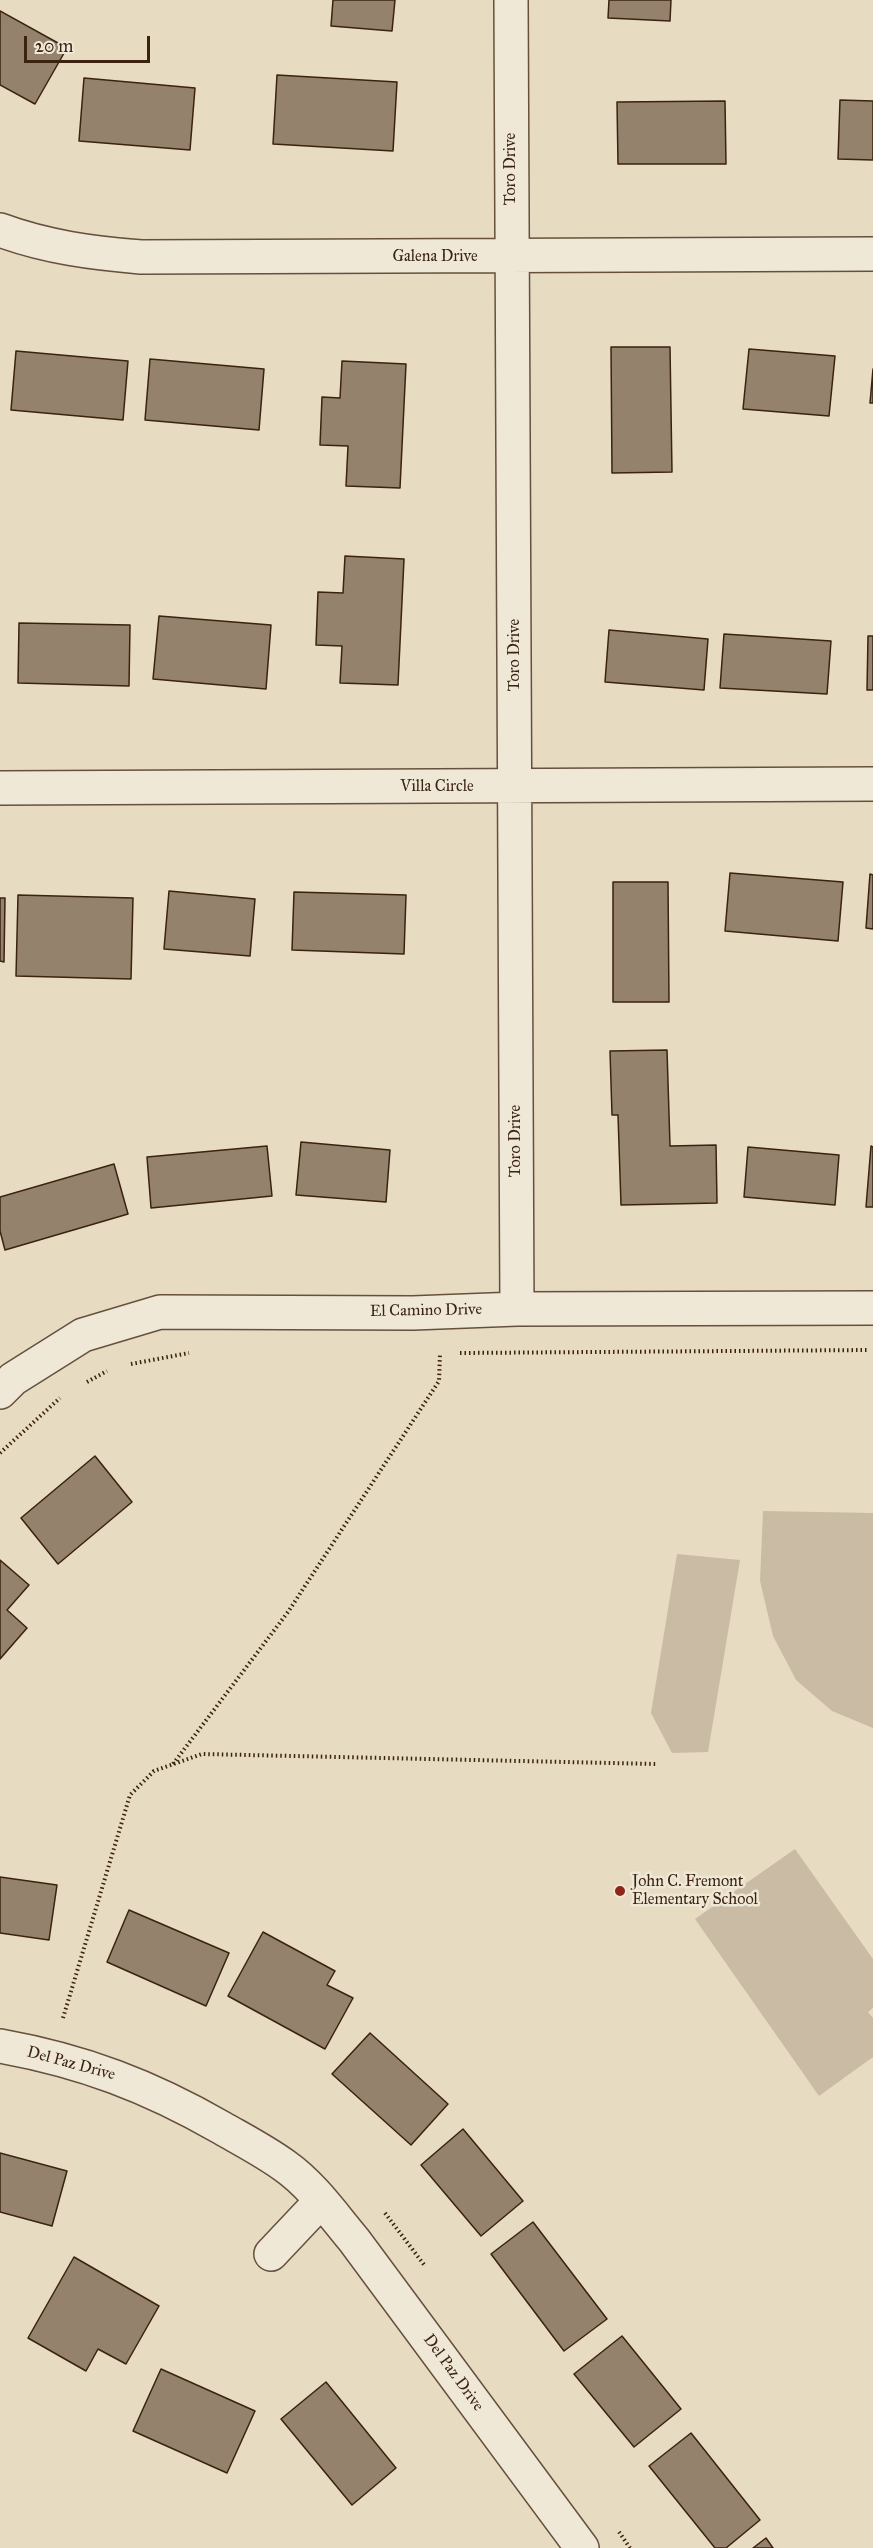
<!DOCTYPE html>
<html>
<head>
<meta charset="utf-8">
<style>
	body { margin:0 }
	#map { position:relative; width:873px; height:2548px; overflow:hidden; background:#e7dbc2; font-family:"IM FELL Great Primer",serif }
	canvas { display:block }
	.scale { position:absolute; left:24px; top:36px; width:126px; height:27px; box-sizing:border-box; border:3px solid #3b2211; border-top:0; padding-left:8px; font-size:18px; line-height:21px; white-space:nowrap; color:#3b2211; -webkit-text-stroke:4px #efe8d7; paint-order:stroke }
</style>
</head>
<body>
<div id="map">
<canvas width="873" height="2548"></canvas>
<div class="scale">20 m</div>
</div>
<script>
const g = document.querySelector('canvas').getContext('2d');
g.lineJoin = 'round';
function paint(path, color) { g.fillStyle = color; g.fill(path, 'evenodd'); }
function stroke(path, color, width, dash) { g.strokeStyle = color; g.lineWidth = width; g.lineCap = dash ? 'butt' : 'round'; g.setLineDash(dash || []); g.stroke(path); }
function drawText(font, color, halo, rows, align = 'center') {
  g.font = font + ' "IM FELL Great Primer",serif'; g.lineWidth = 5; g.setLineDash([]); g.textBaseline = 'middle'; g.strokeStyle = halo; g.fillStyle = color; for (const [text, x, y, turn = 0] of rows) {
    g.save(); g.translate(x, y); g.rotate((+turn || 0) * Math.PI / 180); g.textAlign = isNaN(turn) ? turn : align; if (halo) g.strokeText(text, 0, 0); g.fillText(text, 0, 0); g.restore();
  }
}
paint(new Path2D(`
	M763 1511 873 1513V1728L832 1711 796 1680 773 1636 760 1581Z
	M677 1554 740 1560 708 1752 672 1753 651 1713Z
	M795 1849 873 1959V2008L868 2012 873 2018V2057L819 2096 695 1919Z`), '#cabca4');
const building = new Path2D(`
	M333 0H395L392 31 331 26Z
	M609 0H671L670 21 608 18Z
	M0 11 67 48 35 104 0 85Z
	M277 75 397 82 393 151 273 144Z
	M84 78 195 88 190 150 79 141Z
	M840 100 873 101V160L838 159Z
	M725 101 726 164H618L617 102Z
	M611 347H670L672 472 612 473Z
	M749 349 835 356 829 416 743 409Z
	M16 351 128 361 123 420 11 410Z
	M150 359 264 369 259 430 145 420Z
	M342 361 406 364 400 488 346 486 348 446 320 445 322 397 340 398Z
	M873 369V403H870Z
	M345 556 404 559 398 685 340 683 342 646 316 645 318 592 343 593Z
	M159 616 271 625 266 689 153 679Z
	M19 623 130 625 129 686 18 683Z
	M609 630 708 639 704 690 605 682Z
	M724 634 831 641 827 694 720 688Z
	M868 636H873V690H867Z
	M730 873 843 882 838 941 725 931Z
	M870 874 873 875V929L866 928Z
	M613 882H668L669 1002H613Z
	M169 891 255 899 250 956 164 949Z
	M294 892 406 895 404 954 292 950Z
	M18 895 133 898 131 979 16 976Z
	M0 898H5L4 962 0 961Z
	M667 1050 670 1146 716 1145 717 1203 621 1205 618 1115H612L610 1051Z
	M301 1142 390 1150 386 1202 296 1195Z
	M267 1146 272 1196 151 1208 147 1157Z
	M871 1146 873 1147V1207H866Z
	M748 1147 839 1155 835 1205 744 1197Z
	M114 1164 128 1214 5 1250 0 1231V1197Z
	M95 1456 132 1502 58 1564 21 1518Z
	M0 1560 29 1585 7 1610 27 1628 0 1659Z
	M0 1877 57 1885 49 1940 0 1933Z
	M129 1910 229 1953 206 2006 107 1962Z
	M263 1932 335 1971 327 1985 353 1998 325 2049 228 1996Z
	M370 2033 448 2104 411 2145 332 2074Z
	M463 2129 523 2201 481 2236 421 2165Z
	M0 2153 67 2171 52 2226 0 2212Z
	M533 2222 607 2319 564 2351 491 2254Z
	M74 2257 159 2306 126 2364 98 2349 86 2371 28 2338Z
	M622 2336 681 2409 634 2447 574 2374Z
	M161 2369 255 2411 227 2473 133 2431Z
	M326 2382 396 2468 352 2505 281 2419Z
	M691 2433 760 2520 726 2548H715L649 2466Z
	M766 2538 773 2548H753Z`);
paint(building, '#94826d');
stroke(building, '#3b2211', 1.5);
const minor = new Path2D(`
	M511 0 517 1309
	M0 230C46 247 92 253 141 257L873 254
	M0 788 873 784
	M0 1392 13 1379 83 1335 160 1312 413 1313 517 1309 873 1308
	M0 2046C83 2061 149 2086 222 2128 243 2140 266 2152 285 2166 312 2185 333 2215 354 2240L582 2548
	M271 2254 321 2201`);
stroke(minor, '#66503d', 36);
stroke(new Path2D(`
	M460 1353 869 1350
	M131 1364 189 1353
	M87 1382 107 1371
	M0 1453 60 1398
	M173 1764 288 1612 439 1381 440 1353
	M63 2018 130 1795 154 1771 202 1754 656 1764
	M385 2213 425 2266
	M619 2532 630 2548`), '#3b2211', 4, [1.5, 3]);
stroke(minor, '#efe8d7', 33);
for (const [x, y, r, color] of [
	[620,1891,6,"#8f2418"]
]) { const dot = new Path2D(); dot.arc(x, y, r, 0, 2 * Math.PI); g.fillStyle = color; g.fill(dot); stroke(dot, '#efe8d7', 2); }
drawText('16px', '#3b2211', '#efe8d7', [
	["Toro Drive",511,169,-90],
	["Galena Drive",435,257],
	["Toro Drive",515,655,-90],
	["Villa Circle",437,787],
	["Toro Drive",516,1141,-90],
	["El Camino Drive",426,1311,-1],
	["Del Paz Drive",71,2064,15],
	["Del Paz Drive",453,2373,54]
]);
drawText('16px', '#3b2211', '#efe8d7', [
	["John C. Fremont",632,1882],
	["Elementary School",632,1900]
], 'left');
</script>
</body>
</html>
